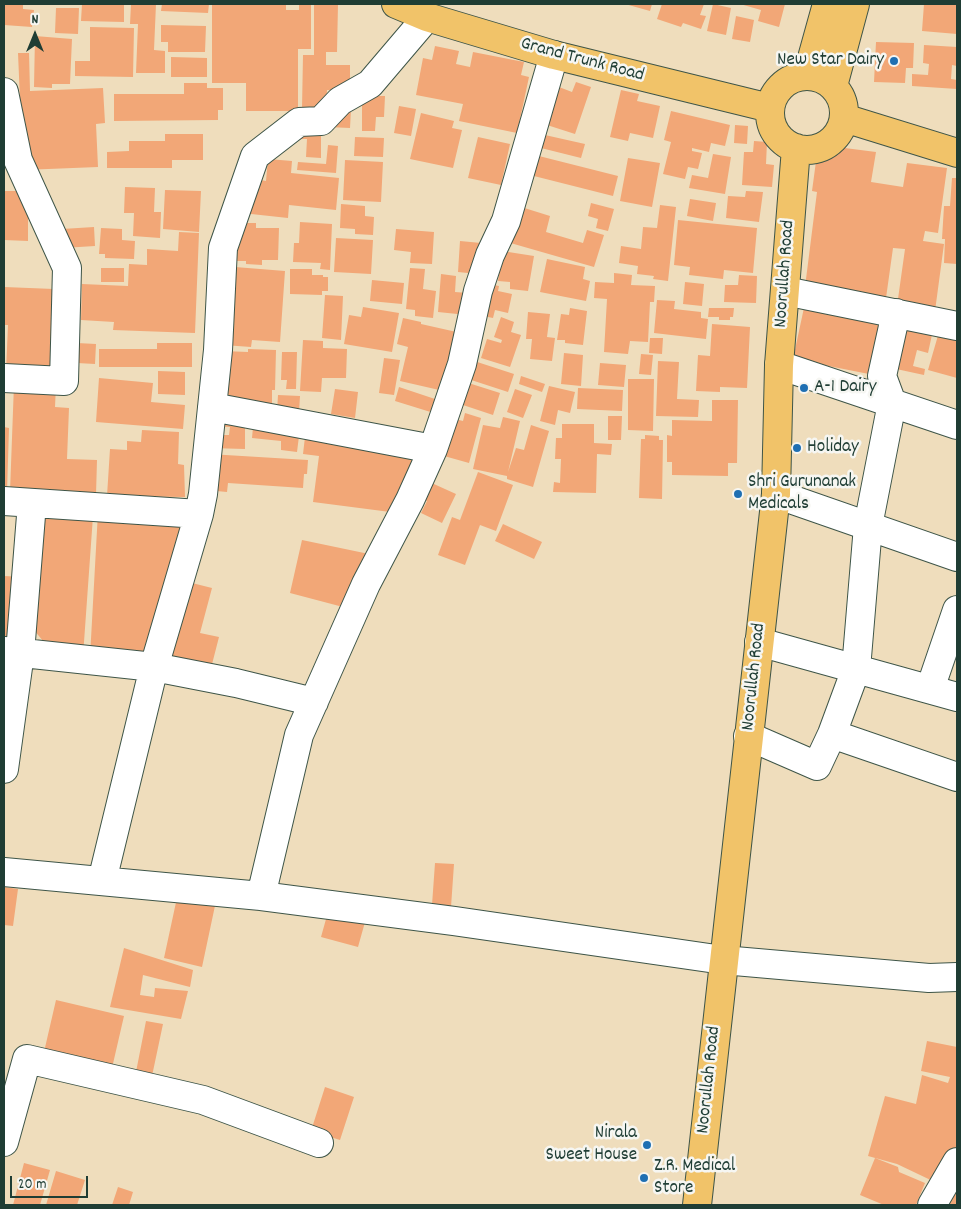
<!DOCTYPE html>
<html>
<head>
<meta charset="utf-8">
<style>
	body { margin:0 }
	#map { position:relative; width:961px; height:1209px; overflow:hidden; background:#efddbc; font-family:Dekko,sans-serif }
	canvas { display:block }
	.frame { position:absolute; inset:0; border:5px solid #1f3d34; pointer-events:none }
	.north { position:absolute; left:10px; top:10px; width:50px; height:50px; -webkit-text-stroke:4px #f6f6f2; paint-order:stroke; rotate:0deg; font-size:14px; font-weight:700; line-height:20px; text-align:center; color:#1f3d34 }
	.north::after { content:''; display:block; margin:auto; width:18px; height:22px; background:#1f3d34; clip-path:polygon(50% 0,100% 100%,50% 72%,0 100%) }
	.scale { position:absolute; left:10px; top:1176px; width:78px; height:22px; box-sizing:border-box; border:2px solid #1f3d34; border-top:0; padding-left:6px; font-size:15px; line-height:18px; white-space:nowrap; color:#1f3d34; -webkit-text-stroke:4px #f6f6f2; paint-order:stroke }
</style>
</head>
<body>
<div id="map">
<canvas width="961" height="1209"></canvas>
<div class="frame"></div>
<div class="north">N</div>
<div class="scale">20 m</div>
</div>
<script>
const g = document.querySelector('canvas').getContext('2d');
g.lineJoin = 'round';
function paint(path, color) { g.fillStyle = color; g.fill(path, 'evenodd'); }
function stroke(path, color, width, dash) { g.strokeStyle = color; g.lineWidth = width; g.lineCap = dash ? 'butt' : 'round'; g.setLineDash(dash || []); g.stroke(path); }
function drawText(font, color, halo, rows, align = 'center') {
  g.font = font + ' Dekko,sans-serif'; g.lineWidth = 5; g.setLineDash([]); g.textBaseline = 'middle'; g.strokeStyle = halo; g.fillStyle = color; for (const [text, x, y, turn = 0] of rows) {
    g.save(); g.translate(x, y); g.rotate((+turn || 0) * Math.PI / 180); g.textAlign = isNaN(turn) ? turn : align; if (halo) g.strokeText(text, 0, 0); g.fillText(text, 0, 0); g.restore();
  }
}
paint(new Path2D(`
	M4 4H23V9L34 10 32 27 4 25Z
	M82 4H124V22L81 21Z
	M131 4H156L154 50 165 51V73H136L138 24H130Z
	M162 4H209L208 13 161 11Z
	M212 4H286V10H299V4H311V49H298V111H246V83H212Z
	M314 4H338L337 52H326V65H350V90H327L326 109H302L303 55H314Z
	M625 4H652L650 11Z
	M662 4H704L700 15 706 16 701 29 683 23 681 27 657 19Z
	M713 4 731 8 726 35 707 31Z
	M740 4H785L779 27 758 21 761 10Z
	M924 4H957V34L922 31Z
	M56 8H79L78 34 55 33Z
	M736 16 754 20 750 42 732 39Z
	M161 25 206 26 205 52H168V42H161Z
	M90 27 134 28 133 77 75 76V61H90Z
	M35 36 72 39 70 84H52V88L34 87Z
	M876 42 914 43 913 68H906L905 83 874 82Z
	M924 45 957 47V66L952 65 951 79 957 80V89L912 86V74L928 75 929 64 923 63Z
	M435 46 459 51 456 64 470 67 473 52 524 62 521 75 529 77 517 133 459 121 463 104 416 95 423 58 432 60Z
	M18 53H29L30 91 103 88 105 123 96 124 98 167 23 170Z
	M171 57 207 58V77H171Z
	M576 82 591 87 575 134 547 125 559 87 572 92Z
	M184 83H207V88H223V110H218V120L114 121V94H184Z
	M621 90 639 94 637 101 660 106 653 138 630 133 628 141 610 137Z
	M362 96H385L384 117H376L375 131H362Z
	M399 106 416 109 411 136 394 133Z
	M351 109 350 128 327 127Z
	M671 111 730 125 725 146 711 143 709 152 692 148V151L702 153 698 169 688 167 685 179 663 174 671 142 664 140Z
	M421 113 454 121 452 128 462 130 453 168 410 159Z
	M735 125 748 126 747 144 734 143Z
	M298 129H321V158L306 157 307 139H298Z
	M536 133 585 144 581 158 533 146Z
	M165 134H203V160H172V168H107V152L129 151V141H165Z
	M355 137 384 138 383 157 354 156Z
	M478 137 510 144 501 185 468 178Z
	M754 141 767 142 766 164 774 165 772 187 742 185 744 152H753Z
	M328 145 338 146 336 173 297 170 298 162 326 164Z
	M837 147 876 152 871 182 903 187 907 163 947 168 938 233 925 231 923 241 944 244 935 311 897 306 905 249 893 248 886 298 805 287 817 192 812 191 817 154 836 156Z
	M531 154 618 176 613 196 526 174Z
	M713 154 731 157 725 194 689 188 692 175 708 178Z
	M628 158 660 163 652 207 620 201Z
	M268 159 292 161 291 173 339 178 336 210 289 205 288 218 242 213 255 179 266 181Z
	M345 160 383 162 381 202 343 200Z
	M952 178H957V264L944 263 945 239H942L944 206H950Z
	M125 187 155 188 154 212H161L160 238 133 236 134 213H124Z
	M165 190 201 191 199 232 163 229Z
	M4 191H28V241L4 240Z
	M746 191 763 192 759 222 726 218 728 196 745 197Z
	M690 199 716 203 713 221 687 216Z
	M591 203 614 209 608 231 596 228 598 219 588 216Z
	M341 204 365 206V216L374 217 373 235 355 234V229L340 228Z
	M660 205 676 207 668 281 653 279 654 276 637 274 638 266 619 263 621 246 641 249 643 227 657 228Z
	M518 206 550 216 546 232 583 243 587 230 604 235 594 267 507 242Z
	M678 220 757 228 753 273 724 270 723 279 689 275 690 267 674 265Z
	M300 222 332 224 330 270 320 269 321 263 293 262 294 243H299Z
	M238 223H256V228H279L278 260H262V265L246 264V261H237Z
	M94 227 95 246 63 248 62 229Z
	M101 228 122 229V240L135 241 134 259 105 258V254H99Z
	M396 229 434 232 432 264 410 263 411 252 394 250Z
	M179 232 199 233 195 333 113 330 114 322 81 320 82 284 128 286 129 264 147 265V249L178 251Z
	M336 238 373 240 371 274 334 272Z
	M460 241 481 243 478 274 458 272Z
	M502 251 534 256 528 291 510 289V282L498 281Z
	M547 259 585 267 583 279 590 281 586 301 540 292Z
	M235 267 285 271 280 342 252 340 251 347 224 345Z
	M101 268H124V282H101Z
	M410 268 425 269 423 289 436 291 433 318 415 316V310L406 309Z
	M290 269H312V275H323V277H328V291H322V295L290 294Z
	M614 273 632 275 631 285 655 286 654 302H650L648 342 630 341 628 354 604 352 607 299 594 298 595 282 614 283Z
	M441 274 456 276 455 292 468 293 467 315 438 312Z
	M739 275 757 276 756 303 724 302 725 285H738Z
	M372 280 404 283 402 304 370 301Z
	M685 282 704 284 702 306 683 304Z
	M484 283 499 286 498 291 512 294 508 313 495 310 493 318 478 315Z
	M4 287 54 289 51 374 6 372 8 325H4Z
	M325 295 343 296 341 340 322 338Z
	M657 300 675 301 674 309 701 312V318L708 319 706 339 654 333Z
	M805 303 836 309 835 316 884 325 874 375 793 359Z
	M363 307 399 313 392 352 344 344 349 315 361 317Z
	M570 308 587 311 583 345 565 343V340H557L561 314 569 315Z
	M709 308H734L733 317H730V320H719V317H708Z
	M528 312 550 314 547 337 555 338 552 361 530 359 532 339H526Z
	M501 317 514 322 511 332 521 335 510 367 481 358 487 339 501 343 502 340 494 337Z
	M403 318 421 322V324L461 333 448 392 400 381 408 347 397 344Z
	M898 322 933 330 928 353 917 350 913 366 925 369 924 375 887 367Z
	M712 324 750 327 747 388 720 387V392L696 391 698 355 710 356Z
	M939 332 957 337V378L928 370Z
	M650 338H663L662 354 649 353Z
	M303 340 323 341V348L347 349 346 378H322L321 392 300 391Z
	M77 343 96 344 95 364 77 363Z
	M157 343H192V367H99V349H157Z
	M248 349 276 350 275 390H272V407L223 406V351L248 352Z
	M282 352H297L296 389H286L287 380H281Z
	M564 353 583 355 581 386 561 384Z
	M641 354 653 355 651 375 639 374Z
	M384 358 400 360 394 395 379 393Z
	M468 359 514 374 508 392 462 377Z
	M658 361 679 362 677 399 699 400 698 417 656 416Z
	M600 363 626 365 624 387 598 385Z
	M158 371 185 372V395L158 394Z
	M521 376 545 384 542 392 519 384Z
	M99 378 153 383 151 402 185 405 183 429 96 422Z
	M628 379H654L653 431 628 430Z
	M459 380 500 393 493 415 460 404Z
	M14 384 56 385 55 407 69 408 67 459 97 460 96 495 10 492Z
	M549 386 575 392 570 413 558 410 555 425 540 421Z
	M399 387 441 401 437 414 395 401Z
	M578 388 623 390 622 411 577 409Z
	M335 389 358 392 355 418 331 414Z
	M515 389 532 395 523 418 507 412Z
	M278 395 300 396 299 412H277Z
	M712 400H738L737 463H728V476L672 475V462H667V435L672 436V420L712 421Z
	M465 413 481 418 469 463 437 454 447 417 463 421Z
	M254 416 301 420 297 452 281 450V441L252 438Z
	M608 416H622L621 440H608Z
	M245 417V449L210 448V435H229L230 427 211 426Z
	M503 417 520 421 508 472 516 448 524 450 531 425 549 431 533 487 507 479V476L473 469 483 425 500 428Z
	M307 420 429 448 398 513 313 502 319 456 303 454Z
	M562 424H594V443L612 444 611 455 597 454 596 493 553 492 554 482 560 483 561 459H555L556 438H562Z
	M4 427 9 428 7 492H4Z
	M142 430 179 432 178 464 184 465 185 497 107 496 110 449 127 450V441L141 442Z
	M645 435 659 436V440H663L662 499 639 498 641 439H645Z
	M209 454 308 460 307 474H304L303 488 228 483 227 492 206 490Z
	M478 472 513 485 496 531 480 525 465 565 438 555 452 517 460 520Z
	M425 480 456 494 442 523 421 513 427 501 417 497Z
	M41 511 93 516 83 656 53 653 29 624Z
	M98 512 186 518 145 660 90 657Z
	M503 524 542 542 534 559 495 541Z
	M302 540 369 554 343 607 290 593Z
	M4 576 24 577 17 648 4 647Z
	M184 581 212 588 200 633 219 637 210 672 164 661Z
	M435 863 454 864 451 907 432 905Z
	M4 887 18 889 13 926 4 925Z
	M178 893 216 901 202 967 164 958Z
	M328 912 365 922 358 947 321 937Z
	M124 948 193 970 190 987 143 975 140 995 154 997 155 988 188 991 181 1019 110 1007Z
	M56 1000 124 1016 112 1068 44 1052Z
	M146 1021 163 1024 152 1076 136 1072Z
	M927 1041 957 1047V1148L939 1184 897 1164 868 1156 885 1096 916 1104 922 1075 948 1083 950 1077 921 1071Z
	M325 1087 354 1097 340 1140 311 1131Z
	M875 1158 898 1167 899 1172 925 1183 916 1205H884L860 1195Z
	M24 1163 50 1170 40 1205H13Z
	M56 1171 85 1180 77 1205H46Z
	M118 1187 133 1192 129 1205H112Z
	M957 1188V1205H944Z`), '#f2a777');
const minor = new Path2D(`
	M4 92 18 160 67 268 64 381 4 378
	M785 291 957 326
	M779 365 957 425
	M212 407 433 449
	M776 494 957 557
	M4 501 199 514
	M759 642 957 697
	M4 651 154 667 236 683 314 702
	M930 689 957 610
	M832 734 856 669 868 526 892 403 882 376 896 313
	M748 736 817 766 832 734 957 777
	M4 769 20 653 32 503
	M4 872 261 896 454 921 723 960 929 978 957 977
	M102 881 154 667 199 514 203 494 218 350 223 248 255 156 299 122 321 121 340 101 370 84 427 17
	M261 896 299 735 366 584 410 500 433 449 462 364 478 291 490 255 506 221 554 55
	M4 1142 27 1059 203 1100 319 1143
	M932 1205 957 1162`);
const major = new Path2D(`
	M396 4 427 17 554 55 770 108
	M807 76 827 4
	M770 113a37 37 0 1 1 74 0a37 37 0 1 1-74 0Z
	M833 86 855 4
	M844 118 957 153
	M697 1205 776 494 779 365 796 148`);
stroke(minor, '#3e5548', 30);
stroke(major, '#3e5548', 30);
stroke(minor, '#fff', 28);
stroke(major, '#f1c369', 28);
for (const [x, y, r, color] of [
	[894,61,5,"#1f6fb2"],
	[804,388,5,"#1f6fb2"],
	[797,448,5,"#1f6fb2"],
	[738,494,5,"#1f6fb2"],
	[647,1145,5,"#1f6fb2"],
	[644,1178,5,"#1f6fb2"]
]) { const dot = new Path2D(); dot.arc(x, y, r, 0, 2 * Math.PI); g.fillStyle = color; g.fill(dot); stroke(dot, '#f6f6f2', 2); }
drawText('19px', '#1f3d34', '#f6f6f2', [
	["Grand Trunk Road",582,61,15],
	["Noorullah Road",786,274,-86],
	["Noorullah Road",755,677,-84],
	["Noorullah Road",710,1080,-84]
]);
drawText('19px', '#1f3d34', '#f6f6f2', [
	["New Star Dairy",884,61,"right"],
	["A-1 Dairy",814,388],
	["Holiday",807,448],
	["Shri Gurunanak",748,483],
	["Medicals",748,505],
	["Nirala",637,1134,"right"],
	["Sweet House",637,1156,"right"],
	["Z.R. Medical",654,1167],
	["Store",654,1189]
], 'left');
</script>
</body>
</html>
